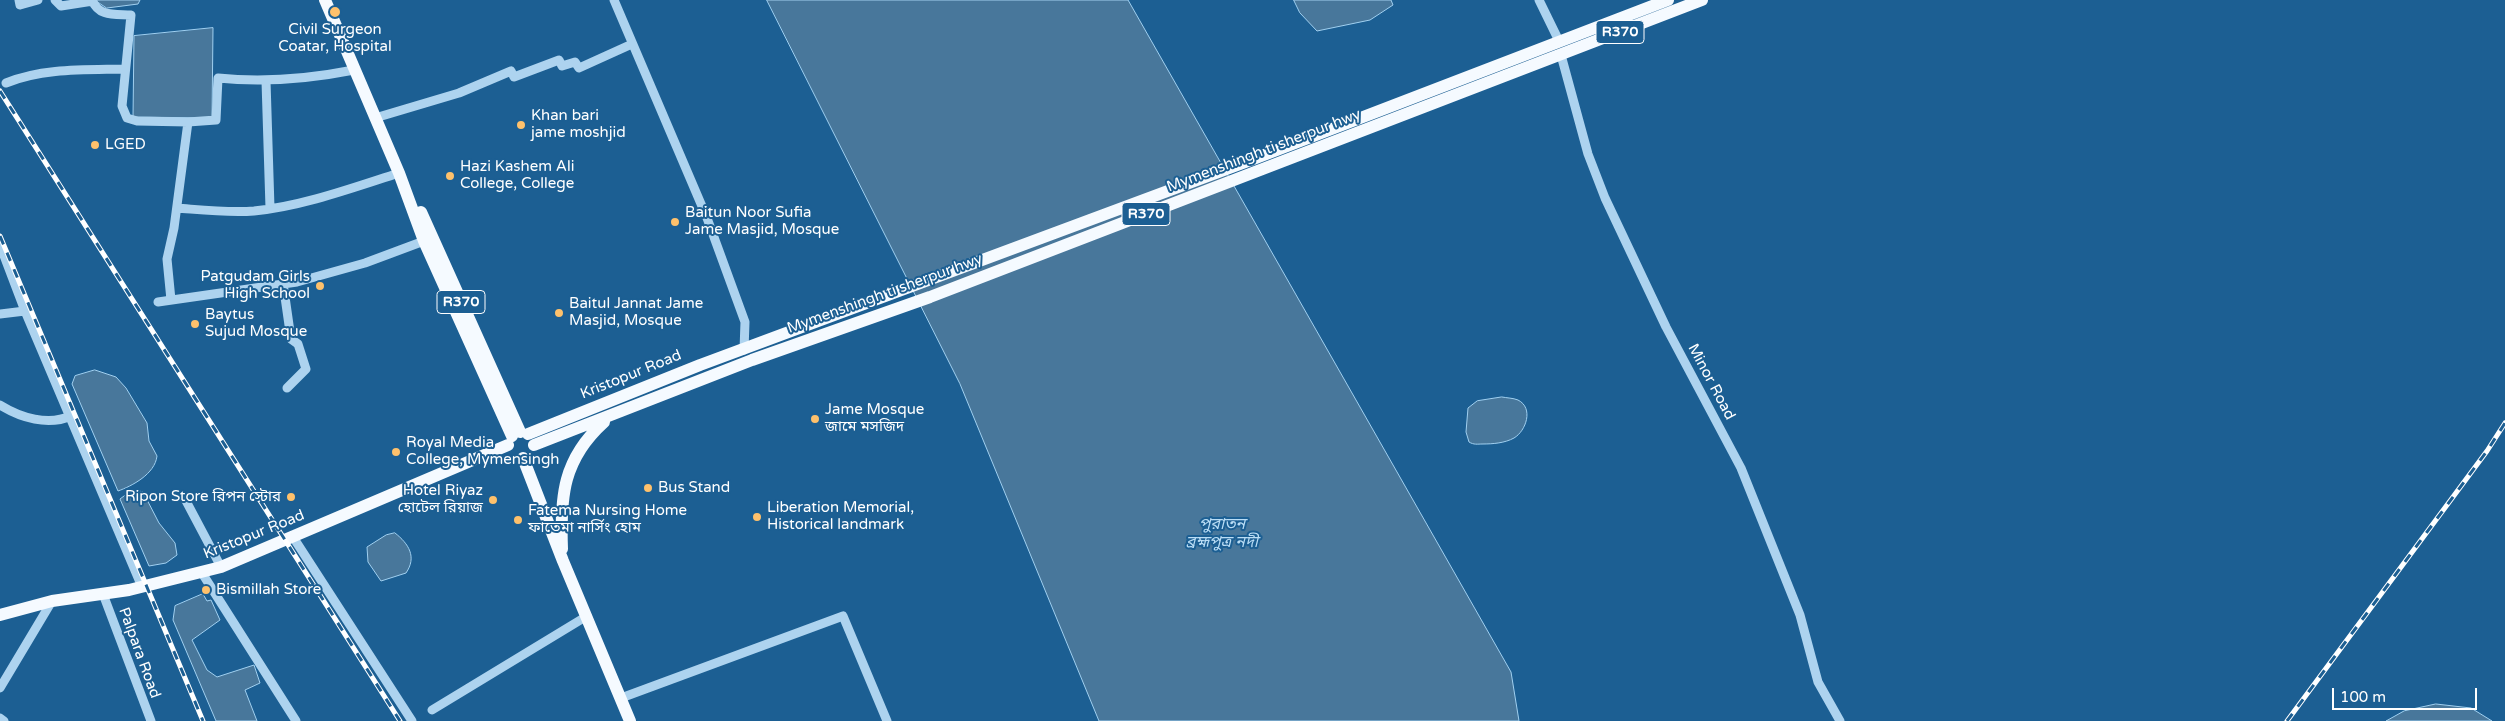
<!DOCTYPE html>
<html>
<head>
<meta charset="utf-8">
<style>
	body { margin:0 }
	#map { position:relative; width:2505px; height:721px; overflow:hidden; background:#1c5f93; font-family:"Varela Round",sans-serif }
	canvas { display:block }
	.scale { position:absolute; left:2332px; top:688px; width:145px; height:22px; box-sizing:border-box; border:2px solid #fff; border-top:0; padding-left:6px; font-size:15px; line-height:18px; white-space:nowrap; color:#fff; -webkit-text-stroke:4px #1c5f93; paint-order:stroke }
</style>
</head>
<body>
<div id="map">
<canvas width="2505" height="721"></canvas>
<div class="scale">100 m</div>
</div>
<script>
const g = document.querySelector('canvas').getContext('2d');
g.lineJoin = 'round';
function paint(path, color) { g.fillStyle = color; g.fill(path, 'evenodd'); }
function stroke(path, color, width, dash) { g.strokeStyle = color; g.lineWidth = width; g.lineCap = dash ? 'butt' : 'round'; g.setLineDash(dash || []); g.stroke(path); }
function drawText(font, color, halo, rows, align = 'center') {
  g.font = font + ' "Varela Round","Noto Sans Bengali",sans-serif'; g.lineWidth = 4; g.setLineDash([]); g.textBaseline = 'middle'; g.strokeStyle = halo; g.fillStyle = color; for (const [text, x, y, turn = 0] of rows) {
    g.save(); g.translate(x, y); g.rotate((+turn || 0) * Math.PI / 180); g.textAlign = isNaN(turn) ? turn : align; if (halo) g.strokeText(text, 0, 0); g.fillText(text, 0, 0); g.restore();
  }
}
const water = new Path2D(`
	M95 0H140L138 4 107 8Z
	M767 0H1128L1511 672 1519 721H1099L960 384Z
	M1294 0H1391L1393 5 1370 20 1317 31 1300 13Z
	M213 28 212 118 133 117 134 36Z
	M95 370 116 377 126 388 147 423 149 441 157 456C155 474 132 486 118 491L72 384 75 376Z
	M1502 397C1507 398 1513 398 1518 400 1534 408 1526 431 1514 438 1505 443 1493 444 1483 444 1477 444 1474 445 1469 442L1466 432 1468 408 1477 401Z
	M139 491 143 492 159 523 175 543 177 555 166 563 149 566 120 499 128 493Z
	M395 533C409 544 417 557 406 573L381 581 368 562 367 547 386 535Z
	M203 594 207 601 211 600 220 620 192 640 207 670 217 677 254 665 260 683 245 690 257 721H216L173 620 175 606Z
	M2436 704 2471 708 2492 721H2386L2404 711Z`);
paint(water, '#48779b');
stroke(water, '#a1d0f0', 1);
stroke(new Path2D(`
	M19 0 20 5 38 0
	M55 0 61 6 93 1
	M92 0C99 17 114 14 131 15L122 106 127 118 137 121 188 122
	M614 0 707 218 745 322 744 350
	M1539 0 1559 41
	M1561 55 1588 154 1605 198 1666 327 1741 468 1800 615 1818 682 1840 721
	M266 81 270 208
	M6 83C43 68 85 70 125 69
	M375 118 459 93 511 71 514 77 559 60 562 66 575 62 579 68 632 44
	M177 208C203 210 228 213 254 211 303 206 352 188 399 173
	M0 245 25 311 142 587
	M283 283 291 339 298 344 306 369 287 388
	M171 300 167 259 174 228 188 122 216 120 218 78C264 83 308 79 354 70
	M158 302 297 282 365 263 424 241
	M0 314 25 311
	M0 405C21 418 48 426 71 416
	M185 499 221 567
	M293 537 412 721
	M202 573 296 721
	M103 594 151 721
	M0 688 52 601
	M621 698 843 616 887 721
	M432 710 587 616
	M0 718 4 721`), '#add3ef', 9);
stroke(new Path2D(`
	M325 0 399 173 424 241 512 436
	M421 212 520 432
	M528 434 700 365 1251 160 1668 0
	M534 445 752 360 930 297 1702 0
	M523 458 563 561 630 721
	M562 549C560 496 563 459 604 422
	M0 615 52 601 129 590 221 567 508 445`), '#f5faff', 12);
const rail = new Path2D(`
	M0 91 400 721
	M0 236 203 721
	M2287 721 2487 451 2505 423`);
stroke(rail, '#fff', 5);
stroke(rail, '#1c5f93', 3, [9]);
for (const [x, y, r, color] of [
	[335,12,6,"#fec16c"],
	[521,125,5,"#fec16c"],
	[95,145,5,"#fec16c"],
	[450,176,5,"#fec16c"],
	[675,222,5,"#fec16c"],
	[320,286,5,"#fec16c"],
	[559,313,5,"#fec16c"],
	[195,324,5,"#fec16c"],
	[815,419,5,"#fec16c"],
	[396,452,5,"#fec16c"],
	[648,488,5,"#fec16c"],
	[291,497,5,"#fec16c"],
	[493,500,5,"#fec16c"],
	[757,517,5,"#fec16c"],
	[518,520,5,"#fec16c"],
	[206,590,5,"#fec16c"]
]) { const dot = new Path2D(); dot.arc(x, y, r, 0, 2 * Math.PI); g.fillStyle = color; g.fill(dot); stroke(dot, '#1c5f93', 2); }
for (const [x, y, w] of [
	[1620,32,48],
	[1146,214,48],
	[461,302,48]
]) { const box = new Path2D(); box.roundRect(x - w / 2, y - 11.5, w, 23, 4); g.fillStyle = '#1c5f93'; g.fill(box); stroke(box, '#fff', 1); }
drawText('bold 14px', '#fff', null, [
	["R370",1620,32],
	["R370",1146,214],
	["R370",461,302]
]);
drawText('15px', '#fff', '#1c5f93', [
	["Civil Surgeon",335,30,"center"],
	["Coatar, Hospital",335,47,"center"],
	["Khan bari",531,116],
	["jame moshjid",531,133],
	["LGED",105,145],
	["Hazi Kashem Ali",460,167],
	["College, College",460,184],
	["Baitun Noor Sufia",685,213],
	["Jame Masjid, Mosque",685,230],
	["Patgudam Girls",310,277,"right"],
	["High School",310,294,"right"],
	["Baitul Jannat Jame",569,304],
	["Masjid, Mosque",569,321],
	["Baytus",205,315],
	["Sujud Mosque",205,332],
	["Jame Mosque",825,410],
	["জামে মসজিদ",825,427],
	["Royal Media",406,443],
	["College, Mymensingh",406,460],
	["Bus Stand",658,488],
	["Hotel Riyaz",483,491,"right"],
	["হোটেল রিয়াজ",483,508,"right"],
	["Ripon Store রিপন স্টোর",281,497,"right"],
	["Liberation Memorial,",767,508],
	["Historical landmark",767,525],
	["Fatema Nursing Home",528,511],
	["ফাতেমা নার্সিং হোম",528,528],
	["Bismillah Store",216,590]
], 'left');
drawText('15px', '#fff', '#1c5f93', [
	["Mymenshingh ti sherpur hwy",1264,151,-21],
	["Mymenshingh ti sherpur hwy",885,294,-20],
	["Kristopur Road",631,375,-22],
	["Minor Road",1711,382,62],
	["Kristopur Road",254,535,-22],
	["Palpara Road",139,653,70]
]);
drawText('italic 16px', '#baddf5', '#1c5f93', [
	["পুরাতন",1222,525],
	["ব্রহ্মপুত্র নদী",1222,543]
]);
</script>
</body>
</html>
